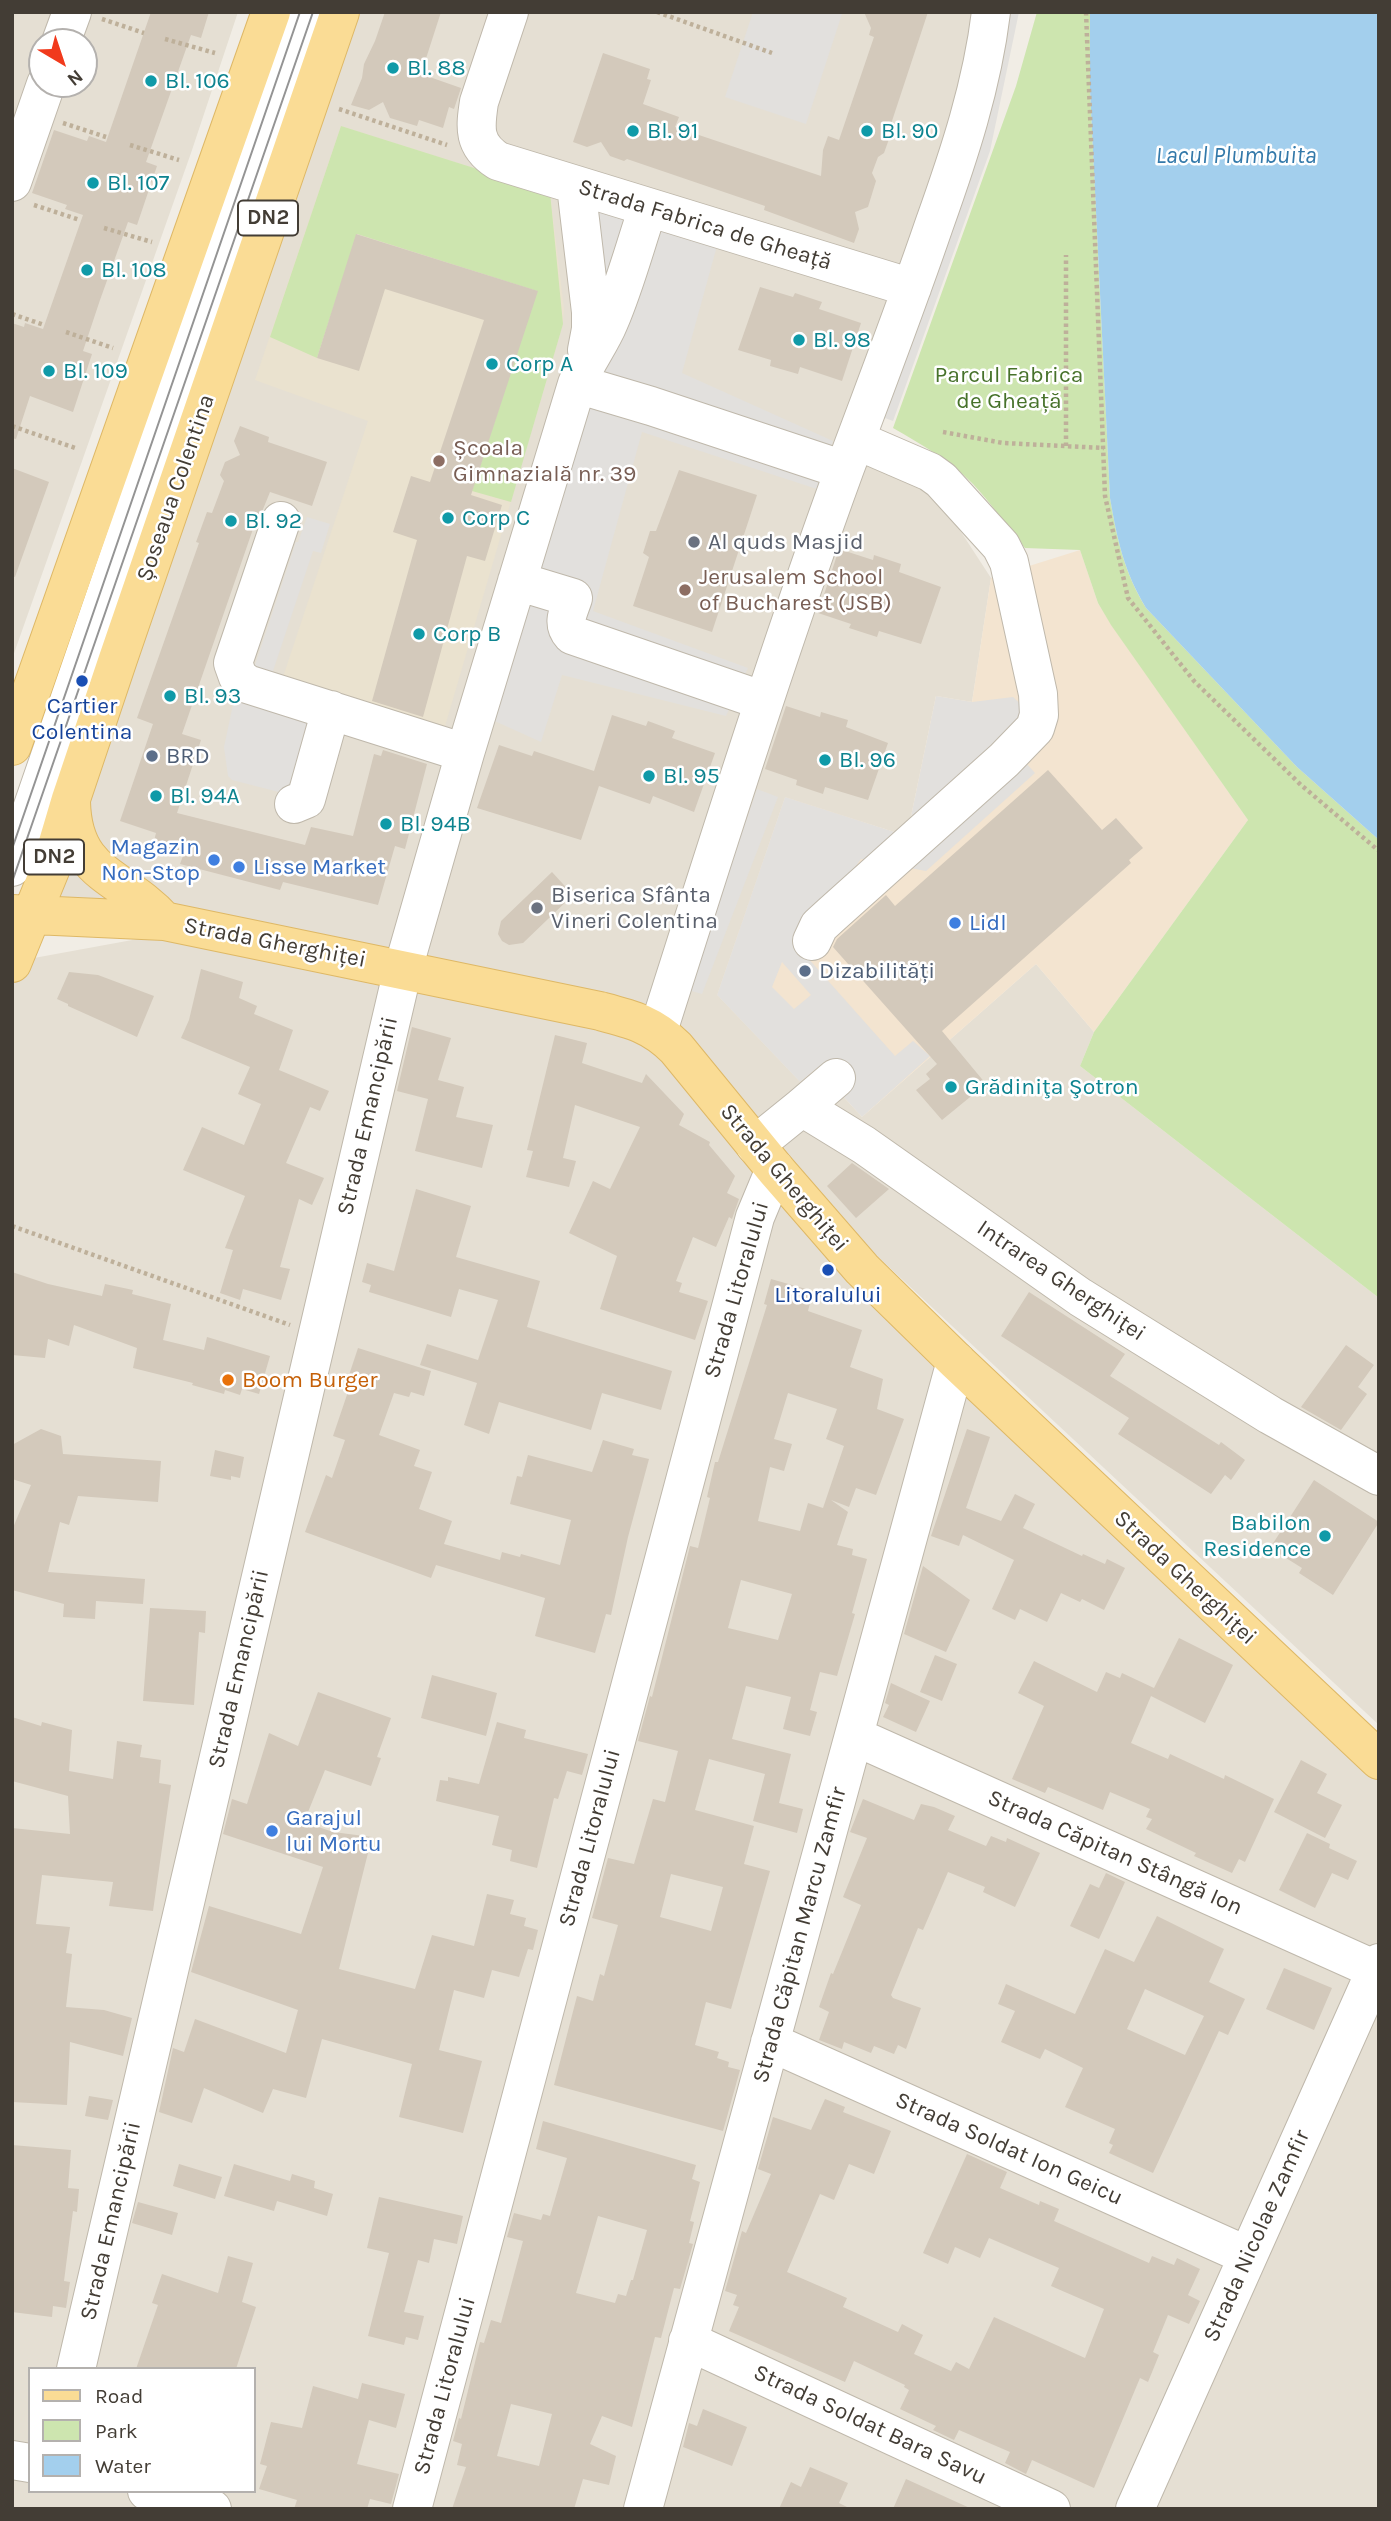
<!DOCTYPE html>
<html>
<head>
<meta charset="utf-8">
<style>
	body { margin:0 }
	#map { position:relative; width:1391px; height:2521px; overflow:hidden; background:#f1ede5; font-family:Karla,sans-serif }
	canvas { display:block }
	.frame { position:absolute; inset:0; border:14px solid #433d35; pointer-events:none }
	.legend { position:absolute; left:28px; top:2367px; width:228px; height:126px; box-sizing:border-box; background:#fff; border:2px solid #b4b1ae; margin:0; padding:9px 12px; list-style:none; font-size:21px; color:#433d35 }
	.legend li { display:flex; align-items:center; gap:14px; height:35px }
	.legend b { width:35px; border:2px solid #b4b1ae }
	.north { position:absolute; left:28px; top:28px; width:70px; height:70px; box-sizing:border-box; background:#fff; border:2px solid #b4b1ae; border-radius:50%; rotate:141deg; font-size:19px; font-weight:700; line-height:28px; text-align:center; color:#433d35 }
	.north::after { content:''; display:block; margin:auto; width:24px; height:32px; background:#f13a1c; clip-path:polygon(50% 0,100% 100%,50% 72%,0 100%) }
</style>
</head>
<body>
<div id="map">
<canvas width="1391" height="2521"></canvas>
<div class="frame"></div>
<ul class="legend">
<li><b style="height:9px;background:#fadc95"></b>Road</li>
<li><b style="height:19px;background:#cde5af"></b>Park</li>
<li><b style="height:19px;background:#a3cfed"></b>Water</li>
</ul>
<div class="north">N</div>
</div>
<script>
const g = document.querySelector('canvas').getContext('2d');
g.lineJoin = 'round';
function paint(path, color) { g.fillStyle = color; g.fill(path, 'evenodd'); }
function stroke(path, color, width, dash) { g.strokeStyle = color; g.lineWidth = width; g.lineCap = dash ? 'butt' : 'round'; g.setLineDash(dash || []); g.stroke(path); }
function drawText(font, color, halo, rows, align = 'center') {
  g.font = font + ' Karla,sans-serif'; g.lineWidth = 5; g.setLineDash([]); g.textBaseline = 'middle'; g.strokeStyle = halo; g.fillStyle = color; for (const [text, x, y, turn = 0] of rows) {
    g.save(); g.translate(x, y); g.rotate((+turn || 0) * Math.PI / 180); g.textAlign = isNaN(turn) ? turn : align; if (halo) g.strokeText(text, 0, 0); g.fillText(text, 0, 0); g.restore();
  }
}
paint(new Path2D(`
	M12 12H238L191 153 12 659ZM42 42H84V84H42Z
	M329 12H972L952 127 839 440 935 492 991 578 972 702 936 696 907 836 785 798 718 995 800 1081 817 1068 862 1117 1036 964 1094 1032 1080 1066 1379 1298V1725L844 1225 695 1042 29 901Z
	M165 934 413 983 660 1046 1379 1774V2509H12V940L34 958ZM30 2369H254V2491H30Z`), '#e5dfd3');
paint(new Path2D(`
	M1080 550 1098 603 1111 624 1248 820 1094 1032 1036 964 862 1117 817 1068 800 1082 717 995 785 797 907 836 936 696 972 702 991 578Z`), '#f3e4d0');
paint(new Path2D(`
	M341 126 550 192 564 309 563 324 443 733 282 680 368 421 255 380Z`), '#eae2cf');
paint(new Path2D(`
	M1037 12H1090V89L1110 498C1117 539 1124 572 1146 608L1297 767 1379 840V1298L1080 1066 1094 1032 1248 820 1111 625 1098 603 1080 550 1025 548C1007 527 992 504 973 484 949 460 921 444 893 428L1016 86Z
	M341 126 550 192 563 324 511 502 472 491 537 291 357 234 317 358 270 337Z`), '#cde5af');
paint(new Path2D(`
	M753 12H836L842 14 806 124 725 97Z
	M1001 12H1019L990 151 893 421 877 415Z
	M576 186 720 235 682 373 833 441 820 490 642 432 593 611 748 668 726 716 562 675 541 742 477 713 591 329Z
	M307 517 330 524 321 553 313 551 271 677 253 671 296 542H298Z
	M235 695 327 722 306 799 232 780 228 776 224 747Z
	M936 696 972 702 1013 697 1028 711 1004 739 1035 773 926 871 861 859 798 947 895 1056 913 1041 930 1056 862 1117 817 1068 800 1082 717 995 785 797 907 836ZM782 962 811 995 794 1009 772 987Z
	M757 789 778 797 702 994 688 990Z`), '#e2e0dd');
paint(new Path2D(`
	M1090 12H1379V840L1297 767 1146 608C1124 572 1117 539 1110 498L1090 89Z`), '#a3cfed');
paint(new Path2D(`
	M151 12H209L201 38 191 35 146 162 157 166 137 225 128 222 100 300 83 351 92 354 73 412 30 396 16 439 12 438V323L24 327 25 323 43 329 83 215 65 209 67 205 32 193 54 130 87 141 89 136 106 142Z
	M385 12H441L421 74 461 88 454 109 449 107 443 128 419 120 417 126 390 118 383 102 369 110 351 105 362 78 364 64 375 41Z
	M864 12H928L891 124 894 125 884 153 878 157 872 173 876 181 868 207 855 212 859 229 854 243 764 210 765 206 627 159 624 161 610 156 601 142 587 147 573 142 603 53 650 69 647 79 651 80 643 104 679 117 675 127 821 176 823 150 828 136 839 140 874 37 869 35 871 28Z
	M356 234 538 291 471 495 502 505 485 561 467 556 423 717 372 701 417 540 393 532 411 476 430 482 484 320 385 289 359 371 317 358Z
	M760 287 793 297 795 293 822 302 819 309 861 323 842 381 800 367 798 374 770 366 771 360 738 350Z
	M240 426 269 437 268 442 327 462 312 506 270 492 255 529H253L182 734 201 740 177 813 305 845 311 827 353 836 374 754 381 756 383 750 427 764 405 849 395 846 378 905 283 882 280 890 180 864 183 856 153 845 156 833 120 821 153 724 137 718 199 543 196 542 207 512 212 513 224 481 220 475 225 462 240 455 234 441Z
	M12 468 49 482 15 577 12 576Z
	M679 470 757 495 712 632 633 606 649 557 643 553 650 531H656Z
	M839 549 873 560 874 555 901 564 899 572 941 587 921 644 879 631 877 637 849 628 851 624 818 613Z
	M786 706 820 717 821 712 848 720 846 727 888 743 868 800 825 787 823 794 796 785 797 780 765 769Z
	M612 715 646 726 648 721 675 731 672 738 715 753 694 812 653 796 650 804 599 786 581 840 477 808 499 745 532 756 534 751 594 771Z
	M1048 770 1102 830 1116 818 1143 848 1129 860 1131 863 942 1031 986 1084 942 1120 916 1090 930 1079 926 1074 937 1064 833 947 837 939 886 895 895 906Z
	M552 872 573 895 523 943 509 945 502 941 498 934 501 921Z
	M201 969 243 982 239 998 257 1006 254 1014 293 1030 279 1070 329 1091 320 1111 310 1107 286 1163 324 1178 312 1205 299 1199 280 1267 290 1269 281 1300 243 1289 240 1300 220 1293 233 1250 225 1248 245 1196 183 1170 202 1127 244 1145 261 1104 238 1094 250 1067 181 1038 189 1020Z
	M69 972 98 975 154 996 137 1037 68 1006V1004L57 999Z
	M412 1027 451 1038 438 1080 464 1087 456 1117 493 1125 482 1168 415 1151 428 1099 397 1091Z
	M555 1035 587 1043 582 1063 642 1083 646 1074 684 1114 679 1125 710 1142 709 1145 735 1176 727 1193 739 1199 732 1219 729 1217 716 1247 693 1237 676 1281 682 1283 679 1292 708 1301 695 1340 600 1309 617 1256 569 1233 593 1181 610 1189 640 1127 575 1105 563 1158 576 1161 569 1187 526 1177 533 1151 527 1150Z
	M852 1163 889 1189 856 1218 827 1186Z
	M416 1189 471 1206 456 1257 540 1281 527 1327 672 1371 661 1410 602 1393 591 1430 499 1402 489 1434 464 1425 477 1383 420 1365 427 1344 478 1360 498 1300 459 1289 451 1317 369 1292 371 1285 362 1282 367 1263 394 1271Z
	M12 1272 48 1284 102 1296 105 1284 133 1290 132 1294 171 1304 163 1340 204 1350 207 1337 270 1356 259 1394 242 1389 240 1395 225 1390 224 1394 192 1385 193 1383 133 1368 137 1348 74 1325 69 1346 48 1339 45 1358 12 1355Z
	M771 1279 813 1291 808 1311 862 1330 850 1367 883 1379 877 1409 904 1419 876 1495 856 1488 849 1507 831 1500 848 1512 837 1545 853 1549 852 1555 867 1559 852 1613 855 1614 837 1676 820 1672 810 1710 817 1712 810 1736 783 1729 791 1697 746 1686 732 1739 791 1754 779 1803 803 1809 797 1833 753 1821 765 1774 709 1759 695 1810 754 1826 744 1864 770 1871 731 2009 706 2002 695 2045 719 2052 717 2058 729 2062 728 2067 740 2070 723 2131 554 2085 577 1996 593 2001 600 1974 604 1976 618 1925 592 1918 608 1858 634 1864 653 1799 665 1802 678 1751 638 1741 650 1696 652 1697 690 1546 698 1548 710 1498 707 1497 715 1462H718L744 1379 767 1305 764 1304ZM788 1393 837 1409 826 1439 844 1446 823 1508 808 1503 800 1531 758 1521 770 1467 784 1471 792 1444 774 1439ZM741 1580 792 1594 778 1640 728 1628ZM671 1874 723 1887 711 1931 660 1917Z
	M1029 1292 1125 1354 1110 1376 1219 1445 1221 1442 1245 1460 1231 1480 1225 1475 1211 1494 1118 1434 1129 1418 1001 1336Z
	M1346 1345 1374 1365 1358 1387 1367 1394 1341 1430 1301 1407Z
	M358 1348 431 1371 424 1396 411 1392 409 1397 394 1393 379 1435 420 1450 414 1466 432 1472 419 1509 452 1521 444 1544 500 1560 502 1552 520 1557 521 1554 560 1565 571 1520 510 1504 517 1476 522 1477 528 1455 592 1472 603 1440 634 1449 632 1455 649 1459 628 1537 611 1615 606 1614 595 1653 535 1636 545 1598 436 1565 431 1578 305 1532 326 1475 332 1478 345 1440 333 1436 352 1380 348 1378Z
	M41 1429 61 1436 63 1454 161 1461 158 1502 78 1496 69 1525 60 1522 48 1572 145 1579 143 1604 96 1601 95 1619 63 1617 64 1604 12 1590V1530L31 1485 12 1479V1445Z
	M967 1429 990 1437 966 1508 1001 1521 1015 1494 1035 1504 1023 1528 1082 1556 1083 1554 1105 1564 1107 1559 1125 1568 1104 1610 1082 1599 1080 1602 1061 1593 1047 1622 1020 1609 1015 1620 992 1609 1014 1560 963 1535 959 1546 931 1536Z
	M215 1450 244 1457 240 1478 231 1476V1480L210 1476Z
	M1314 1480 1379 1522 1333 1595 1299 1573 1302 1568 1270 1548Z
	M923 1566 970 1600 946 1652 904 1634Z
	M150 1608 206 1611 205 1633 199 1632 194 1705 143 1701Z
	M1179 1638 1233 1665 1205 1723 1151 1696 1131 1743 1168 1759 1170 1754 1224 1779 1225 1775 1274 1799 1245 1862 1239 1859 1232 1873 1194 1856 1196 1853 1146 1829 1152 1819 1146 1817 1150 1809 1110 1792 1103 1810 1048 1787 1045 1793 1012 1779 1044 1706 1018 1693 1034 1661 1097 1692 1106 1672 1120 1678 1122 1673 1154 1688Z
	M935 1655 957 1664 942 1701 920 1692Z
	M432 1675 497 1693 486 1736 421 1718Z
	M891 1683 930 1701 916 1732 883 1717 889 1705 885 1703Z
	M318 1692 391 1718 377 1757 381 1758 371 1786 325 1770 304 1822 333 1832 372 1837 339 1969 415 1989 432 1935 474 1946 487 1894 514 1900 510 1914 526 1918 524 1926 538 1930 533 1950 528 1949 519 1977 492 1970 484 1998 454 1990 439 2050 482 2061 463 2133 399 2117 412 2064 322 2039 306 2098 273 2089 263 2113 204 2088 192 2123 159 2112 173 2048 184 2052 195 2019 286 2053 298 2010 191 1972 209 1906 301 1934 323 1867 223 1834 232 1799 247 1804 269 1733 298 1746Z
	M12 1717 41 1726 42 1722 72 1730 69 1771 113 1779 117 1741 142 1745 140 1757 161 1760 159 1783 171 1785 153 1911 109 1906 113 1882 42 1875 36 1924 70 1927 66 1953 72 1954 66 2007 104 2010 132 2018 123 2056 70 2042 67 2105 12 2102V1828L70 1834 68 1796 12 1781Z
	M497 1722 526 1730 524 1738 588 1754 582 1775 567 1771 558 1799 554 1798 537 1868 510 1861 512 1850 492 1845 499 1816 436 1801 440 1780 448 1781V1777L479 1784Z
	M1301 1760 1327 1774 1317 1793 1342 1805 1325 1838 1274 1812Z
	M863 1799 914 1820 921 1804 934 1807 955 1816 948 1830 986 1846 991 1836 1006 1842 1007 1838 1040 1853 1015 1907 983 1892 985 1887 948 1872 923 1930 918 1928 891 1995 893 1998 921 2008 906 2049 898 2045 894 2054 874 2046 871 2053 844 2042 842 2049 819 2040 829 2012 819 2007 831 1973 833 1974 861 1905 843 1897 867 1838 850 1832Z
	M1307 1833 1330 1844 1329 1848 1357 1861 1348 1880 1332 1873 1315 1908 1279 1890Z
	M1106 1873 1125 1882 1099 1939 1070 1926 1090 1884 1099 1888Z
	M1157 1916 1224 1949 1209 1982 1245 1999 1228 2035 1219 2031 1153 2173 1109 2153 1113 2145 1109 2143 1115 2129 1065 2107 1083 2068 1045 2049 1040 2059 1001 2042 1015 2011 998 2004 1006 1984 1075 2014 1105 1949 1134 1962ZM1145 1989 1204 2016 1185 2055 1127 2029Z
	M1284 1968 1332 1988 1314 2030 1266 2009Z
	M89 2096 113 2100 108 2120 85 2116Z
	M825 2099 845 2107 843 2112 891 2131 874 2174 849 2164 834 2200 820 2194 787 2272 847 2298 843 2307 898 2332 902 2324 923 2335 914 2354 951 2371 956 2362 969 2369 994 2317 1085 2358 1104 2309 1051 2286 1059 2268 989 2238 980 2258 955 2247 948 2264 923 2253 967 2154 1007 2172 1000 2188 1039 2205 1040 2201 1059 2209 1054 2221 1149 2263 1152 2256 1174 2265 1177 2258 1200 2269 1188 2295 1200 2301 1189 2324 1168 2315 1153 2352 1159 2355 1148 2382 1140 2378 1094 2488 1032 2460 1026 2474 1005 2463 1010 2452 959 2430 954 2440 933 2430 936 2426 900 2409 909 2390 904 2387 905 2385 854 2361 845 2382 729 2331 739 2307 733 2305 737 2295 725 2291 742 2231 746 2233 771 2174 758 2169 773 2117 811 2130Z
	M543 2121 696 2165 692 2179 700 2182 690 2221 694 2222 689 2243 693 2244 680 2289 674 2288 661 2338 655 2337 632 2427 602 2416 590 2444 616 2456 609 2485 583 2479 574 2509H452L466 2467 457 2465 462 2444 453 2441 459 2418 461 2419 480 2342 484 2343 491 2320 501 2323 523 2241 507 2237 514 2213 541 2220 543 2214 550 2216 567 2158 536 2149ZM598 2216 647 2230 633 2280H631L626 2296 618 2294 615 2303 576 2293ZM511 2404 552 2414 539 2466 497 2456Z
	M12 2145 71 2150 68 2188 79 2189 77 2212 73 2211 64 2281 70 2282 66 2308 53 2306 52 2317 12 2312Z
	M179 2164 222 2177 215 2199 173 2186Z
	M234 2164 290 2181 292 2174 315 2181 314 2188 333 2194 327 2216 277 2201 274 2211 224 2196Z
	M379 2197 463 2216 457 2244 434 2239 429 2263 418 2260 404 2312 424 2316 418 2340 406 2337 404 2345 368 2336 389 2253 367 2248Z
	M138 2202 178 2213 172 2235 132 2223Z
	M228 2256 253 2263 242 2302 256 2307 236 2369H136L158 2305 152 2303 162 2274 218 2293Z
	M362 2383 405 2394 396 2428 369 2420 357 2464 399 2474 391 2504 370 2499 367 2509H294L297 2500 259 2489 267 2466 260 2464 271 2422 302 2428 313 2386 358 2399Z
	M703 2409 747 2427 732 2466 683 2447 689 2423 697 2426Z
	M810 2467 848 2483 839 2503 851 2509H779L791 2482 801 2487Z
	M906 2479 972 2509H893Z`), '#d3c9bb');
const minor = new Path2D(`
	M509 12 479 102C475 128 473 145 498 161L912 288
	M61 42 72 12
	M12 182 46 84
	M576 186 591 312V329L587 350
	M577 384 651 406 844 470
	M281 521 233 663 238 677 247 684 465 753
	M517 581 573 598C569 611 561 623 572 635L764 701
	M294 804 306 799 331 710
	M12 867 306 12
	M812 941 819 926 831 915 1004 760 1035 728 1039 715 1038 694 1009 562 1001 546 941 480 930 472 856 440
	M658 1031C718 843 777 654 845 468 875 387 906 307 934 225 959 155 982 86 991 12
	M802 1107 836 1078
	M755 1145 802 1107 864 1145 1080 1297 1270 1415 1379 1476
	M854 1736 1376 1970
	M770 2042 1248 2256
	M688 2341 1051 2509
	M76 2369 403 969 465 753 577 384C585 362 600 344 609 322 625 285 635 246 648 208
	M12 2460 30 2463
	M147 2491 212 2509
	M412 2509 755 1217 775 1169
	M643 2509 956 1361
	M1135 2509 1379 1963`);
const major = new Path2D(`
	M12 746 271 12
	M71 802C73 877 123 875 164 921
	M12 914 164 921 600 1011C631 1019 652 1024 676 1048L775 1169 862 1269 956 1361 1379 1760
	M12 963 50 870 71 799 118 659 340 12`);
stroke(minor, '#bfb8ab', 40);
stroke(major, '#deb866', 40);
stroke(new Path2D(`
	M657 12 772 53
	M1086 12 1105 496 1128 598 1194 681 1301 785 1379 851
	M102 19 144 33
	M165 39 215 53
	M339 109 447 145
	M63 123 106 137
	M130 145 179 160
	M34 205 80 220
	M104 228 152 242
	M12 314 44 325
	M66 332 113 348
	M12 426 78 449
	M943 432 1003 443 1104 448
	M1066 446V255
	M12 1226 290 1325`), '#beb09a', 4.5, [3.5, 3.5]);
stroke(minor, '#fff', 38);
stroke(major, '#fadc95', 38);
stroke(new Path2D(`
	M12 849 300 12
	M12 882 313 12`), '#949494', 2);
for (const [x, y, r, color] of [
	[393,68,7,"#0f9aa8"],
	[151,81,7,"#0f9aa8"],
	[633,131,7,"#0f9aa8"],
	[867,131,7,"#0f9aa8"],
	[93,183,7,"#0f9aa8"],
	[87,270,7,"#0f9aa8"],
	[799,340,7,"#0f9aa8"],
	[492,364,7,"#0f9aa8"],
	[49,371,7,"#0f9aa8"],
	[439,461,7,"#8d6e63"],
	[448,518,7,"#0f9aa8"],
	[231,521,7,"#0f9aa8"],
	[694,542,7,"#6b7280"],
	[685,590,7,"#8d6e63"],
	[419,634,7,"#0f9aa8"],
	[82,681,7,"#1a4fb4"],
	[170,696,7,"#0f9aa8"],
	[152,756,7,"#5c6f8a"],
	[825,760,7,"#0f9aa8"],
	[649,776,7,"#0f9aa8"],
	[156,796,7,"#0f9aa8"],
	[386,824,7,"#0f9aa8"],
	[214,860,7,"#3f7fe0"],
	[239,867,7,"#3f7fe0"],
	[537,908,7,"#6b7280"],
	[955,923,7,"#3f7fe0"],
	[805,971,7,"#5c6f8a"],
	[951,1087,7,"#0f9aa8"],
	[828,1270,7,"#1a4fb4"],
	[228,1380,7,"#e8710a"],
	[1325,1536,7,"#0f9aa8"],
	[272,1831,7,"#3f7fe0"]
]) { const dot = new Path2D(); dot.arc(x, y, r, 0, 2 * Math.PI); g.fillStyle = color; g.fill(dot); stroke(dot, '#fff', 2.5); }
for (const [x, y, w] of [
	[268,218,60],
	[54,857,60]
]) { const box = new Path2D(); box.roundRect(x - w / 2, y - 17.5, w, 35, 5); g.fillStyle = '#fff'; g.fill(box); stroke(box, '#433d35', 2); }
drawText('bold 21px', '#433d35', null, [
	["DN2",268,218],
	["DN2",54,857]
]);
drawText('23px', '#0d838f', '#fff', [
	["Bl. 88",407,68],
	["Bl. 106",165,81],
	["Bl. 91",647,131],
	["Bl. 90",881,131],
	["Bl. 107",107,183],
	["Bl. 108",101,270],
	["Bl. 98",813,340],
	["Corp A",506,364],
	["Bl. 109",63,371],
	["Corp C",462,518],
	["Bl. 92",245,521],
	["Corp B",433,634],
	["Bl. 93",184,696],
	["Bl. 96",839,760],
	["Bl. 95",663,776],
	["Bl. 94A",170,796],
	["Bl. 94B",400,824],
	["Grădiniţa Şotron",965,1087],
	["Babilon",1311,1523,"right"],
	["Residence",1311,1549,"right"]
], 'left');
drawText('23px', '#433d35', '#fff', [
	["Strada Fabrica de Gheață",705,225,17],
	["Șoseaua Colentina",176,488,-71],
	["Strada Gherghiței",275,943,11],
	["Strada Emancipării",368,1116,-77],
	["Strada Gherghiței",784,1178,50],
	["Intrarea Gherghiței",1061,1281,34],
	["Strada Litoralului",737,1290,-74],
	["Strada Gherghiței",1185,1578,43],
	["Strada Emancipării",239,1669,-77],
	["Strada Litoralului",590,1838,-75],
	["Strada Căpitan Stângă Ion",1115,1853,24],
	["Strada Căpitan Marcu Zamfir",800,1935,-75],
	["Strada Soldat Ion Geicu",1009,2149,24],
	["Strada Emancipării",111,2221,-77],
	["Strada Nicolae Zamfir",1257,2236,-66],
	["Strada Litoralului",445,2386,-75],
	["Strada Soldat Bara Savu",870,2425,25]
]);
drawText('23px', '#47722b', '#fff', [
	["Parcul Fabrica",1009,375],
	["de Gheață",1009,401]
]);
drawText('23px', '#785e54', '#fff', [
	["Școala",453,448],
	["Gimnazială nr. 39",453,474],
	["Jerusalem School",699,577],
	["of Bucharest (JSB)",699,603]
], 'left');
drawText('23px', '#5b616d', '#fff', [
	["Al quds Masjid",708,542],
	["Biserica Sfânta",551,895],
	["Vineri Colentina",551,921]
], 'left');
drawText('23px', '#164399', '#fff', [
	["Cartier",82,706],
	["Colentina",82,732],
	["Litoralului",828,1295]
]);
drawText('23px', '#4e5e75', '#fff', [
	["BRD",166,756],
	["Dizabilități",819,971]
], 'left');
drawText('23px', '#366cbe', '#fff', [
	["Magazin",200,847,"right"],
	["Non-Stop",200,873,"right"],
	["Lisse Market",253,867],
	["Lidl",969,923],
	["Garajul",286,1818],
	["lui Mortu",286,1844]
], 'left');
drawText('23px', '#c56008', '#fff', [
	["Boom Burger",242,1380]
], 'left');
drawText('italic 24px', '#3379aa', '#fff', [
	["Lacul Plumbuita",1236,156]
]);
</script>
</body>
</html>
